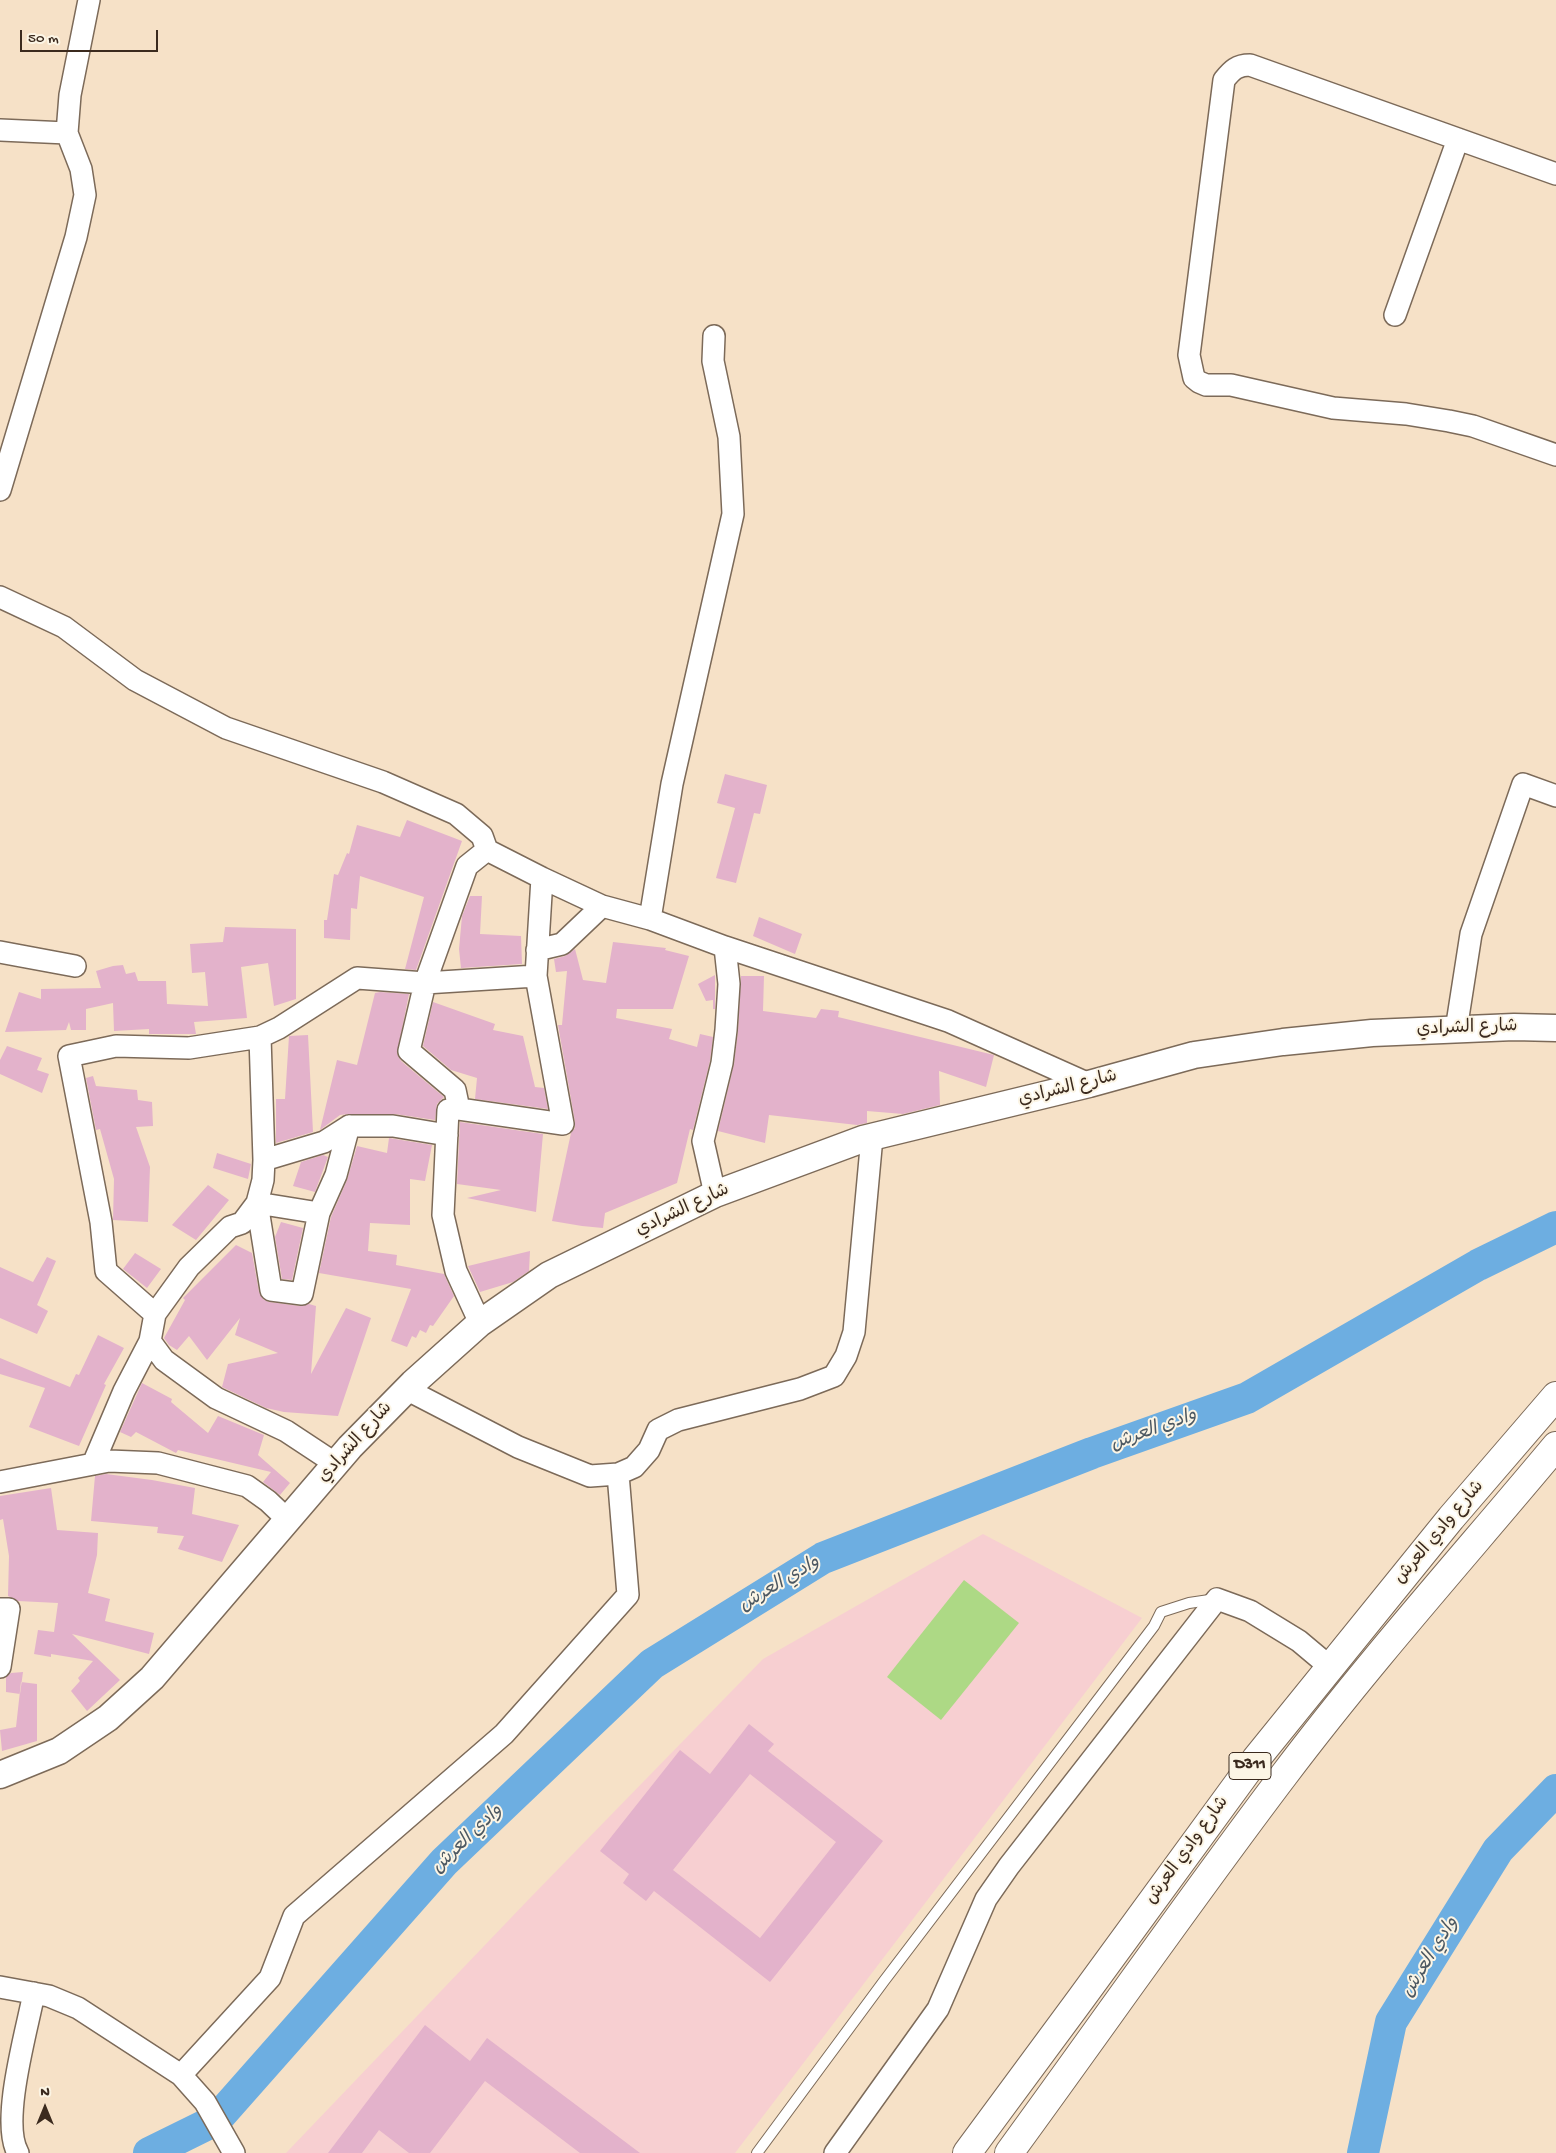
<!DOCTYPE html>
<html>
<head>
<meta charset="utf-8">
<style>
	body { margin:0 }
	#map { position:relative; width:1556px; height:2153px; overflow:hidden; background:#f6e1c7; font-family:"Gochi Hand",sans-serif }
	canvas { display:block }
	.north { position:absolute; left:20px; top:2083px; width:50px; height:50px; -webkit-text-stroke:4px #fcf5e5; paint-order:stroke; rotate:0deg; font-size:14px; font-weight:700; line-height:20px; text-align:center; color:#3b2a1e }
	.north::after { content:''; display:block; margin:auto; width:18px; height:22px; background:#3b2a1e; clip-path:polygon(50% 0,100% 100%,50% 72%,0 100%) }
	.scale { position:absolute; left:20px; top:30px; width:138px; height:22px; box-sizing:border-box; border:2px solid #3b2a1e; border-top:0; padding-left:6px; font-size:15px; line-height:18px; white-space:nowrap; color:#3b2a1e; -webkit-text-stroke:4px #fcf5e5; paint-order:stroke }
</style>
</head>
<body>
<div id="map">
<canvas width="1556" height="2153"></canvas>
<div class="north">N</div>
<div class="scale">50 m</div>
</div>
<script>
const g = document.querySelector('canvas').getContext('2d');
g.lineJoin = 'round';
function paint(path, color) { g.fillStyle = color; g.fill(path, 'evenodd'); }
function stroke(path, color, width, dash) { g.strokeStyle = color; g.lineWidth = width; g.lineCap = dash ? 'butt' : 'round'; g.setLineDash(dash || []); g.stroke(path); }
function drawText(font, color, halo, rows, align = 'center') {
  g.font = font + ' "Gochi Hand","Playpen Sans Arabic",sans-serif'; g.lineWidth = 4; g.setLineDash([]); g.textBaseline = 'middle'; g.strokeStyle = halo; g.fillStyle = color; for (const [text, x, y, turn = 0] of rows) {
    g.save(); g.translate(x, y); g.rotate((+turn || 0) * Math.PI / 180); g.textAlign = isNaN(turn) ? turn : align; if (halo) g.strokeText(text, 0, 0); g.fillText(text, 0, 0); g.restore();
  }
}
paint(new Path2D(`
	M983 1534 1142 1618 735 2153H286L529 1899 763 1659Z`), '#f7cfd1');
paint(new Path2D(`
	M964 1580 1019 1623 941 1720 887 1677Z`), '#add985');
stroke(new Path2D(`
	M149 2153 216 2120 444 1862 652 1664 823 1558 1092 1453 1247 1398 1478 1265 1556 1227
	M1363 2153 1391 2022 1498 1850 1556 1790`), '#6daee1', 32);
paint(new Path2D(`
	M725 774 767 785 760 814 754 813 736 883 716 878 735 808 717 803Z
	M407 820 462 841 416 970 405 969 424 897 360 876 357 909 351 908 350 940 324 938V920H327L334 874 338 875 347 853 349 854 357 825 400 837Z
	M470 896H482L480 934 521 936 522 964 461 968 459 949 462 916Z
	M759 917 802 934 795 954 753 936Z
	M225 927 296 929V999L274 1006 268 963 241 967 247 1018 194 1022 196 1034H149V1029L114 1031 113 1003 86 1009V1030H71L69 1022 66 1030 5 1032 19 992 41 999V989L101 988 96 971 113 966 123 965 126 974 135 972 138 981H166L167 1004 208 1006 205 972 192 973 190 944 223 942Z
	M613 942 666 948 665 950 689 956 673 1009H617L616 1018 672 1029 669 1039 697 1047 700 1034 713 1037 710 1061 693 1130 690 1129 677 1183 605 1213 603 1228 582 1226 552 1221 571 1133 575 1128V1122L558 1025H562L567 971 556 972 554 959 565 956 575 949 583 980 606 983Z
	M715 975V1009H713V1000L706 1001 698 984Z
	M741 976H764L763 1011 816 1018 821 1009 839 1011 838 1017 994 1055 986 1087 939 1071 940 1105 903 1114 867 1111V1123L857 1125 769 1115 765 1143 718 1131 734 1064 738 1031Z
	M380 992 409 994 397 1054 401 1061 444 1097 437 1104 435 1120 395 1114H349L340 1115 320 1130 337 1060 357 1065 375 993Z
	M433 1002 495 1024 493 1030 523 1036 535 1087 544 1088 548 1109 475 1099 477 1078 451 1070 423 1046Z
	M308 1035 313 1132 276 1143V1099H285L289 1036Z
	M7 1046 42 1058 37 1070 49 1074 42 1093 0 1074V1060Z
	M93 1076 96 1086 137 1090 138 1100 152 1102 153 1126 136 1127 150 1167 148 1222 113 1220 114 1179 100 1129 96 1130 86 1078Z
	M460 1122 543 1134 536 1212 467 1198 501 1190 457 1184Z
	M389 1138 432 1145 425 1181 410 1179V1225L370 1223 368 1251 397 1255 396 1265 444 1274 454 1296 433 1326 430 1325 426 1333 420 1330 416 1338 412 1336 407 1347 391 1341 411 1289 319 1273 331 1217 347 1180 357 1146 387 1153Z
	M217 1153 251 1164 248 1179 213 1168Z
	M323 1155 328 1157 315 1192 293 1186 301 1162Z
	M208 1185 229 1200 196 1240 172 1225Z
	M281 1222 303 1228 292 1280 282 1279 275 1237Z
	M236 1245 252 1253 259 1292 263 1299 269 1302 300 1306 309 1304 316 1306 311 1374 346 1308 371 1318 338 1416 284 1412 266 1408 222 1387 228 1364 278 1353 235 1335 240 1318 207 1360 189 1336 177 1350 169 1345 164 1338 185 1300 183 1298Z
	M530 1251 529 1271 513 1282 480 1292 468 1266Z
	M135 1253 161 1269 147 1288 123 1269Z
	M47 1257 56 1261 37 1305 48 1311 37 1334 0 1318V1267L33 1282Z
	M98 1335 124 1348 104 1384 106 1385 79 1446 29 1427 45 1388 0 1374V1358L70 1387 76 1374 79 1375Z
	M142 1383 172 1399 171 1402 208 1433 218 1416 264 1435 258 1455 290 1483 280 1495 263 1482 271 1472 178 1450 176 1453 136 1432 131 1437 120 1432Z
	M106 1474 152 1480 195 1488 192 1514 239 1525 222 1562 178 1549 184 1536 157 1533 158 1527 91 1521 95 1476Z
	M51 1488 57 1530 98 1533 97 1555 88 1593 110 1599 105 1621 154 1633 149 1654 72 1634 120 1680 87 1711 71 1691 80 1681 78 1678 93 1661 51 1654V1657L34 1654 38 1630 54 1632 58 1603 18 1601 8 1596 9 1556 3 1519 0 1520V1496Z
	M23 1672 20 1694 6 1692V1677L11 1673Z
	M21 1682 37 1684V1741L2 1751 0 1730 16 1727Z
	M749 1724 774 1744 768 1751 883 1841 770 1982 654 1891 646 1901 623 1883 629 1874 600 1851 680 1750 710 1774ZM750 1774 836 1842 760 1938 673 1870Z
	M425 2025 470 2061 487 2038 640 2153H580L485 2081 430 2153H409L379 2130 362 2153H328Z`), '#e3b2cb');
const service = new Path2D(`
	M757 2153 884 1981 1154 1626 1161 1612 1189 1603 1216 1599`);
const minor = new Path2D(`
	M0 130 67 133
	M1556 174 1250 65C1237 65 1232 70 1224 80L1189 355 1194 378 1199 382 1206 385H1231L1333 408 1406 414 1449 421 1473 426 1556 455
	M1395 315 1458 139
	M0 490 76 237 85 195 81 169 67 133 70 95 89 0
	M0 597 64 627 135 680 226 728 383 782 456 814 482 836 487 850 542 878 602 906 650 919 725 947 948 1021 1089 1084
	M650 919 672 784 733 514 729 437 713 361 714 336
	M537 950 562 944 602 906
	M0 952 75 966
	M1456 1030 1471 934 1523 784 1556 796
	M260 1037 279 1028 357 978 425 983 536 976
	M459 1109 455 1090 409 1051 425 983 467 866 487 850
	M264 1160 324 1142 349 1126H393L447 1135
	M715 1194 703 1141 722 1063 726 1030 729 984 725 947
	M319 1213 257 1203 271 1290 302 1294 319 1213 336 1175 349 1126
	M480 1323 456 1271 443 1215 448 1110 459 1109 563 1124 536 976 542 878
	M150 1341 155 1314 189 1267 230 1227 242 1223 257 1203 263 1180 264 1160 260 1037 189 1048 116 1046 69 1056 101 1222 106 1271 155 1314
	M406 1389 518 1447 590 1476 618 1474 634 1467 649 1450 658 1430 678 1420 800 1389 834 1376 846 1356 854 1332 872 1137
	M93 1464 124 1391 150 1341 164 1360 216 1398 286 1431 336 1464
	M0 1482 109 1461 158 1463 247 1486 268 1501 288 1520
	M0 1609H9L0 1667
	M0 1987 49 1996 78 2008 181 2075 205 2102 234 2153
	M181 2075 270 1978 294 1916 504 1734 628 1595 618 1474
	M18 2153C0 2122 27 2030 34 1993
	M835 2153 938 2009 986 1899 1009 1866 1217 1599 1250 1611 1299 1641 1330 1667`);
const tertiary = new Path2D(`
	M0 1775 59 1751 108 1718 152 1678 350 1447 413 1383 480 1323 549 1275 715 1194 863 1139 1089 1084 1194 1055 1283 1042 1372 1033 1514 1027 1556 1028`);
const primary = new Path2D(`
	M967 2153 1080 2000 1256 1759 1451 1518 1556 1396
	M1009 2153C1101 2027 1190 1899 1284 1775 1370 1661 1465 1555 1556 1446`);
stroke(service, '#7c6a59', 12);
stroke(minor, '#7c6a59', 24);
stroke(tertiary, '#7c6a59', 29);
stroke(primary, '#7c6a59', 30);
stroke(service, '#fff', 10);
stroke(minor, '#fff', 21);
stroke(tertiary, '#fff', 26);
stroke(primary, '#fff', 28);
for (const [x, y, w] of [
	[1250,1766,42]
]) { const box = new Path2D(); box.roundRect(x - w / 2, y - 13.5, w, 27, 4); g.fillStyle = '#fcf5e5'; g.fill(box); stroke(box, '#3b2a1e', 1); }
drawText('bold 16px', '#3b2a1e', null, [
	["D311",1250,1766]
]);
drawText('18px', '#3b2a1e', '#fcf5e5', [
	["شارع الشرادي",1467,1029,-2],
	["شارع الشرادي",1068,1089,-14],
	["شارع الشرادي",683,1211,-25],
	["شارع الشرادي",356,1443,-48],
	["شارع وادي العرش",1440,1533,-50],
	["شارع وادي العرش",1188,1851,-54]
]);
drawText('italic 19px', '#4c5862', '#fcf5e5', [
	["وادي العرش",1154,1431,-20],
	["وادي العرش",780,1585,-31],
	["وادي العرش",468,1840,-44],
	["وادي العرش",1431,1958,-58]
]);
</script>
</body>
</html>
